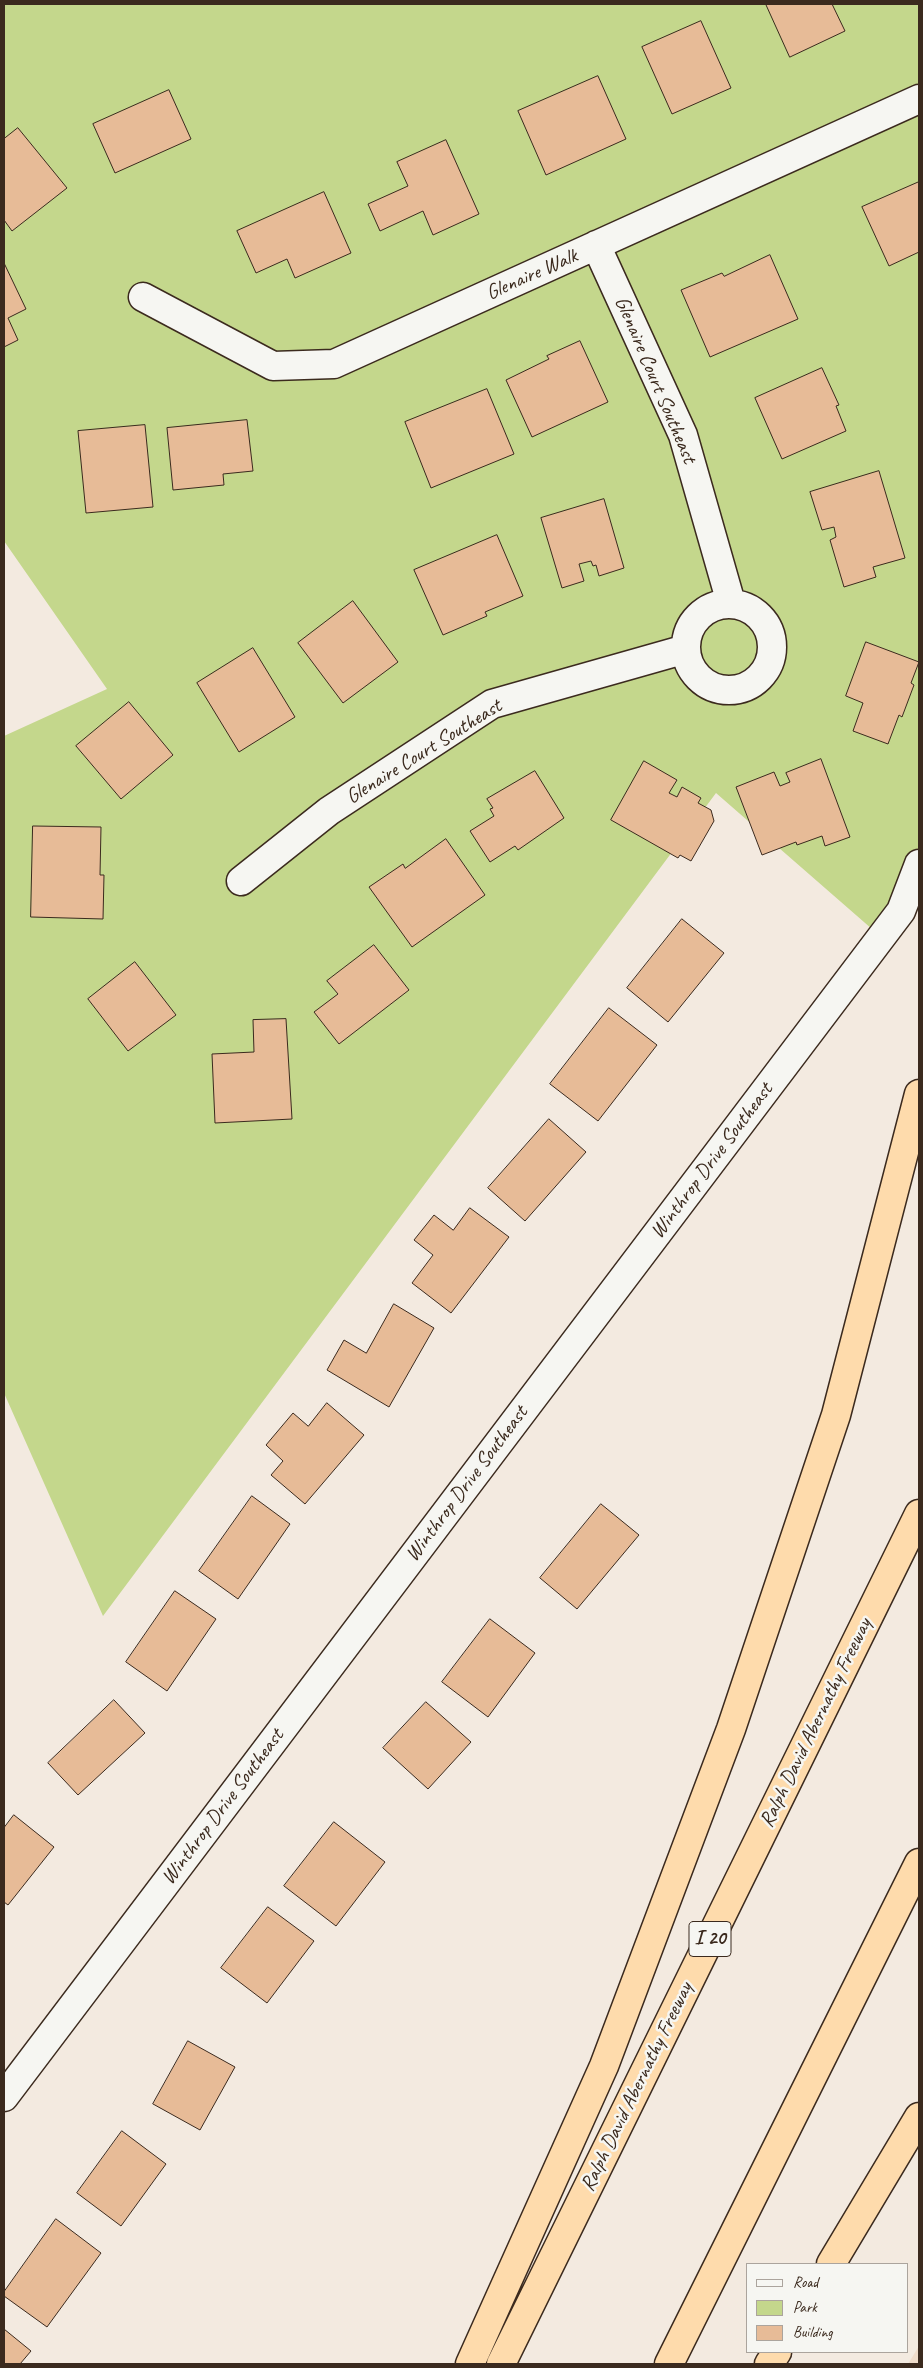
<!DOCTYPE html>
<html>
<head>
<meta charset="utf-8">
<style>
	body { margin:0 }
	#map { position:relative; width:923px; height:2368px; overflow:hidden; background:#f3eae0; font-family:Caveat,sans-serif }
	canvas { display:block }
	.frame { position:absolute; inset:0; border:5px solid #3b2a1e; pointer-events:none }
	.legend { position:absolute; left:746px; top:2263px; width:162px; height:90px; box-sizing:border-box; background:#f6f6f2; border:1px solid #aba49d; margin:0; padding:6px 9px; list-style:none; font-size:15px; color:#3b2a1e }
	.legend li { display:flex; align-items:center; gap:10px; height:25px }
	.legend b { width:25px; border:1px solid #aba49d }
</style>
</head>
<body>
<div id="map">
<canvas width="923" height="2368"></canvas>
<div class="frame"></div>
<ul class="legend">
<li><b style="height:6px;background:#f6f6f2"></b>Road</li>
<li><b style="height:14px;background:#c4d78c"></b>Park</li>
<li><b style="height:14px;background:#e7bb97"></b>Building</li>
</ul>
</div>
<script>
const g = document.querySelector('canvas').getContext('2d');
g.lineJoin = 'round';
function paint(path, color) { g.fillStyle = color; g.fill(path, 'evenodd'); }
function stroke(path, color, width, dash) { g.strokeStyle = color; g.lineWidth = width; g.lineCap = dash ? 'butt' : 'round'; g.setLineDash(dash || []); g.stroke(path); }
function drawText(font, color, halo, rows, align = 'center') {
  g.font = font + ' Caveat,sans-serif'; g.lineWidth = 5; g.setLineDash([]); g.textBaseline = 'middle'; g.strokeStyle = halo; g.fillStyle = color; for (const [text, x, y, turn = 0] of rows) {
    g.save(); g.translate(x, y); g.rotate((+turn || 0) * Math.PI / 180); g.textAlign = isNaN(turn) ? turn : align; if (halo) g.strokeText(text, 0, 0); g.fillText(text, 0, 0); g.restore();
  }
}
paint(new Path2D(`
	M919 2346V2364H908Z`), '#efdcca');
paint(new Path2D(`
	M4 4H919V873L880 936 716 793 103 1616 4 1393V736L107 689 4 541Z`), '#c4d78c');
const building = new Path2D(`
	M766 4H832L845 31 790 57Z
	M701 21 731 88 672 114 642 47Z
	M598 76 626 139 546 175 518 111Z
	M169 90 191 139 115 173 93 124Z
	M18 128 67 188 12 231 4 220V139Z
	M446 140 479 214 433 235 423 211 380 231 368 204 408 186 397 162Z
	M919 182V252L889 266 862 207Z
	M324 192 351 253 295 278 287 259 256 273 237 231Z
	M770 255 798 319 710 357 681 290 722 273 724 276Z
	M4 263 26 309 8 318 18 340 4 347Z
	M580 341 608 402 532 437 506 380 549 359 547 356Z
	M822 368 839 405 836 406 846 431 782 459 755 398Z
	M487 389 514 454 431 488 405 422Z
	M247 420 253 471 223 474 224 485 173 490 167 428Z
	M145 425 153 507 86 513 78 431Z
	M879 471 905 558 873 567 876 577 844 587 830 540 836 537 834 527 822 530 810 492Z
	M604 499 624 568 599 576 596 565 593 566 591 561 579 564 584 581 562 588 541 518Z
	M497 535 523 596 485 612 487 616 443 635 414 570Z
	M353 601 398 662 343 703 298 643Z
	M866 642 919 662 911 683 914 685 902 717 899 715 888 744 853 731 863 703 846 696Z
	M253 648 295 717 239 752 197 683Z
	M129 702 173 755 121 799 76 746Z
	M821 759 850 837 825 846 822 836 797 845 796 842 762 855 736 787 774 772 780 786 790 782 786 773Z
	M644 761 677 780 669 793 677 797 682 787 701 798 698 803 711 810 714 821 691 861 680 855 678 858 611 820Z
	M535 771 564 818 518 850 515 846 490 862 470 831 494 816 490 809 493 808 487 799Z
	M33 826 101 827 100 875H104L103 919 31 917Z
	M446 839 485 895 412 947 369 887 403 864 405 868Z
	M682 919 724 953 668 1022 627 988Z
	M374 945 409 990 339 1044 314 1012 338 994 327 981Z
	M135 962 176 1015 128 1051 88 999Z
	M609 1008 657 1045 598 1121 550 1084Z
	M286 1019 292 1119 215 1123 212 1054 254 1052 253 1020Z
	M549 1119 586 1152 525 1221 488 1188Z
	M470 1208 509 1237 451 1313 412 1283 433 1255 414 1240 434 1215 453 1230Z
	M394 1304 434 1328 389 1407 327 1370 344 1340 366 1353Z
	M327 1403 364 1435 305 1504 271 1475 283 1461 266 1445 293 1413 308 1426Z
	M252 1496 290 1524 238 1599 199 1571Z
	M601 1504 639 1535 577 1609 540 1578Z
	M175 1591 216 1619 167 1691 126 1662Z
	M490 1619 535 1653 488 1717 442 1682Z
	M114 1700 145 1733 78 1795 48 1763Z
	M426 1702 471 1742 428 1789 383 1748Z
	M14 1815 54 1847 8 1905 4 1902V1828Z
	M334 1822 385 1862 336 1926 284 1886Z
	M268 1907 314 1941 267 2003 221 1968Z
	M188 2041 235 2067 200 2130 153 2104Z
	M122 2131 166 2164 121 2226 77 2193Z
	M56 2219 101 2253 47 2327 4 2296V2292Z
	M4 2329 31 2351 20 2364H4Z`);
paint(building, '#e7bb97');
stroke(building, '#3b2a1e', 1);
const minor = new Path2D(`
	M596 245 683 435 731 603
	M143 297 273 366 334 364 919 99
	M686 647a43 43 0 1 1 86 0a43 43 0 1 1-86 0Z
	M241 881 329 811 492 704 686 649
	M4 2097 901 911 919 864`);
const highway = new Path2D(`
	M831 2264 919 2117
	M470 2364 604 2066 731 1729 836 1415 919 1094
	M501 2364 919 1514
	M669 2364 919 1863
	M769 2364 777 2352`);
stroke(minor, '#3b2a1e', 31);
stroke(highway, '#3b2a1e', 31);
stroke(minor, '#f6f6f2', 28);
stroke(highway, '#fedbac', 28);
for (const [x, y, w] of [
	[710,1939,42]
]) { const box = new Path2D(); box.roundRect(x - w / 2, y - 17.5, w, 35, 4); g.fillStyle = '#f6f6f2'; g.fill(box); stroke(box, '#3b2a1e', 1); }
drawText('bold 20px', '#3b2a1e', null, [
	["I 20",710,1939]
]);
drawText('21px', '#3b2a1e', '#f6f6f2', [
	["Glenaire Walk",532,275,-24],
	["Glenaire Court Southeast",655,380,67],
	["Glenaire Court Southeast",424,752,-32],
	["Winthrop Drive Southeast",712,1161,-53],
	["Winthrop Drive Southeast",467,1484,-53],
	["Ralph David Abernathy Freeway",816,1723,-64],
	["Winthrop Drive Southeast",223,1807,-53],
	["Ralph David Abernathy Freeway",637,2087,-64]
]);
</script>
</body>
</html>
